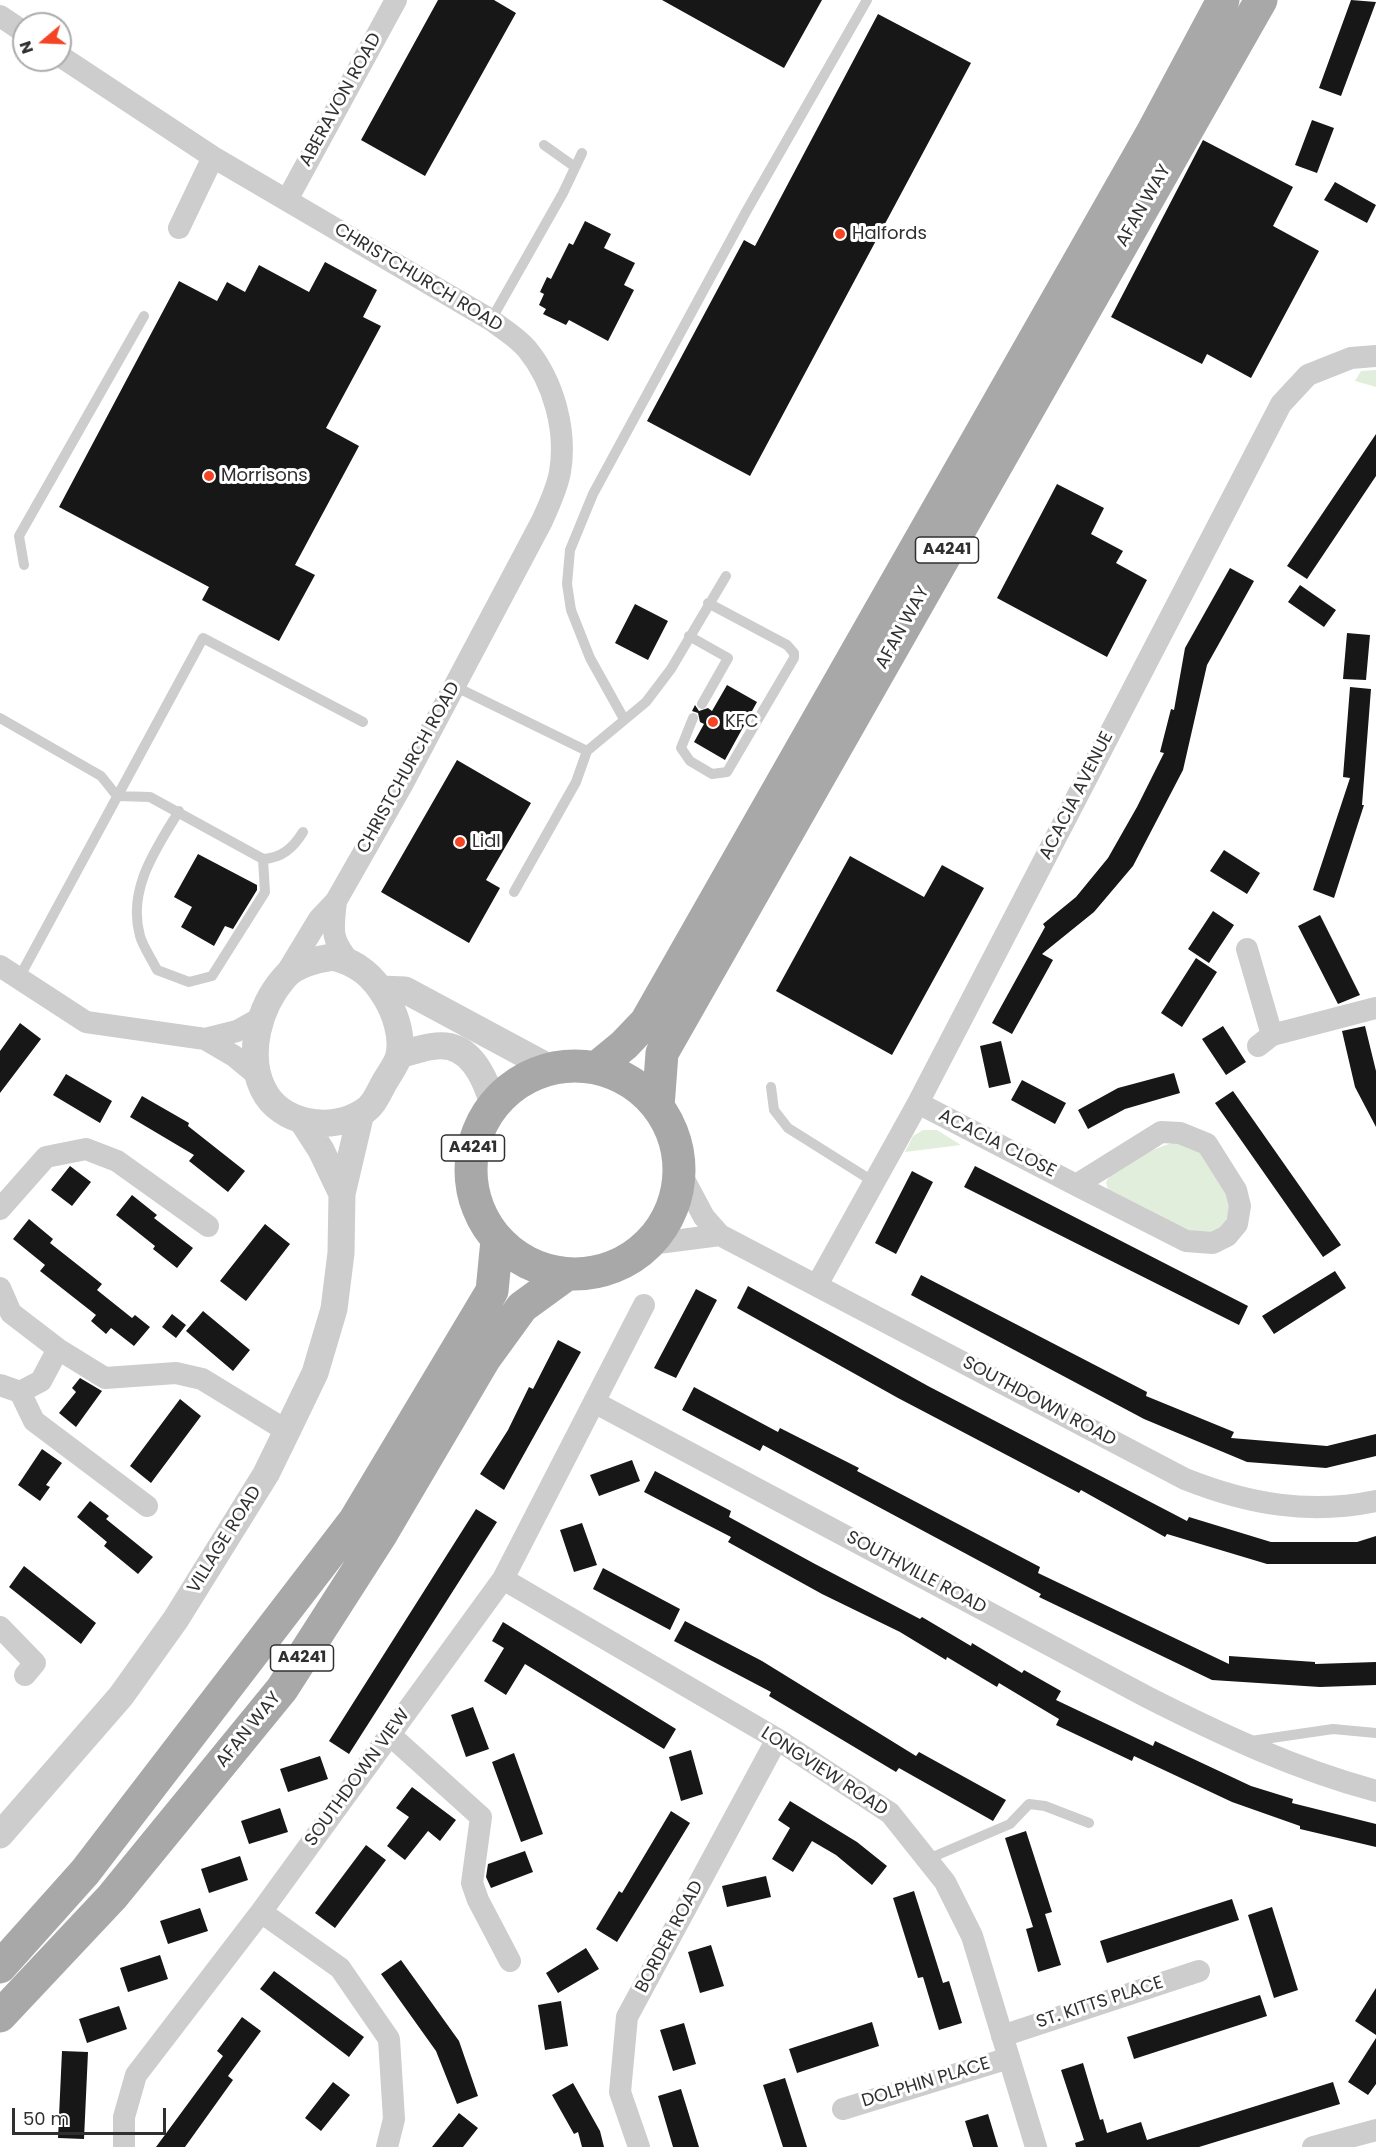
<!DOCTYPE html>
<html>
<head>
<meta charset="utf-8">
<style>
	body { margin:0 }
	#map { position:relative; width:1376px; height:2147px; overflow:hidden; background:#fff; font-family:Poppins,sans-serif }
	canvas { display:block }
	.north { position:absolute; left:12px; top:12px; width:60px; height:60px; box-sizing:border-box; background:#fff; border:2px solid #acacac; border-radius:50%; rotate:251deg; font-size:16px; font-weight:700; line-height:24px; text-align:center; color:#303030 }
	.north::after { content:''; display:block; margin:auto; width:21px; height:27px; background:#f54424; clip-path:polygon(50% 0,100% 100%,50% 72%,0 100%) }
	.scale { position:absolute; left:12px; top:2108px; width:154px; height:27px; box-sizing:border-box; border:3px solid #303030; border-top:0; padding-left:8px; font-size:18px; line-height:21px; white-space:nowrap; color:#303030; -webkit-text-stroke:4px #fff; paint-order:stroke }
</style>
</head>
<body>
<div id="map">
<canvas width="1376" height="2147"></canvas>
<div class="north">N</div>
<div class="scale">50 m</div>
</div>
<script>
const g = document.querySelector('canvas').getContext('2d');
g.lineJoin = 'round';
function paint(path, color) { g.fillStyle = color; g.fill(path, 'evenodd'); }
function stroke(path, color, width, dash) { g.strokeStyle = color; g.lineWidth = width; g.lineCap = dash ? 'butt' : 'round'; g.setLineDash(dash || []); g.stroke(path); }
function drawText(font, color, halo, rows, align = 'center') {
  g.font = font + ' Poppins,sans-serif'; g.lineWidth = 6; g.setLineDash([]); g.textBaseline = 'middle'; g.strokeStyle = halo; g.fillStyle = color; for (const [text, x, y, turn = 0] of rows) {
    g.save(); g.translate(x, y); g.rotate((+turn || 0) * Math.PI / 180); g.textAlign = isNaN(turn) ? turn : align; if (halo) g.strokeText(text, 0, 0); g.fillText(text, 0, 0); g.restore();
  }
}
paint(new Path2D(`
	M1376 370V387L1355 381 1361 371Z
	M923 1130H937L961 1145 905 1152 913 1136Z
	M1176 1142 1201 1150 1232 1194C1227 1223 1227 1229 1198 1239L1109 1193 1106 1183C1110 1166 1159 1146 1176 1142Z`), '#e2eedc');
paint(new Path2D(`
	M438 0H494L516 13 425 176 361 140Z
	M662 0H822L784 68Z
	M1351 0 1376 2 1341 96 1319 88Z
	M878 14 971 63 750 476 647 421 744 240 755 246Z
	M1312 120 1334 128 1317 173 1295 165Z
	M1203 140 1293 187 1273 226 1319 251 1251 378 1207 354 1202 364 1111 317Z
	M1335 182 1376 205 1367 223 1324 200Z
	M585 221 611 234 604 248 635 263 624 285 634 290 608 341 569 320 566 325 543 314 546 309 539 305 544 294 540 292 547 277 551 279 569 243 573 245Z
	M325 262 377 290 363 317 381 326 326 428 359 446 295 565 315 575 279 641 202 600 209 587 59 507 179 281 217 301 227 282 245 292 259 265 309 292Z
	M1376 434V476L1307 579 1287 566Z
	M1057 484 1104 508 1091 534 1123 551 1116 563 1147 580 1107 657 997 598Z
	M1230 568 1254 581 1207 665 1183 770 1133 866 1094 912 1042 954 1053 960 1012 1034 992 1023 1045 927 1043 924 1076 897 1108 858 1137 807 1164 753 1160 752 1171 709 1174 710 1185 648Z
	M1300 585 1336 610 1324 627 1288 602Z
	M635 604 668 621 648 660 615 643Z
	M1347 633 1370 635 1366 680 1343 679Z
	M727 685 757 702 725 760 694 742 704 724 700 722 698 713 692 711 695 705 699 711 708 708 712 711Z
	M1350 687 1371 689 1362 805H1364L1334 898 1313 890 1350 778 1343 777Z
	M457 760 531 803 486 880 500 888 469 943 381 892Z
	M1224 850 1260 873 1247 894 1210 871Z
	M198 854 257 885V890L233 929 225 926 214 946 181 927 192 907 174 897Z
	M850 856 924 897 942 865 984 888 892 1055 776 991Z
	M1213 911 1234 925 1209 963 1188 949Z
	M1320 915 1360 995 1338 1004 1298 926Z
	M1196 958 1217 972 1182 1027 1161 1013Z
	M20 1023 41 1039 0 1093V1051Z
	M1223 1026 1246 1062 1226 1075 1202 1039Z
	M1365 1026 1376 1071V1127L1355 1087 1342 1031Z
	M1001 1041 1011 1083 989 1088 980 1046Z
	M1174 1073 1180 1093 1125 1109 1088 1129 1078 1110 1118 1088Z
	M66 1074 112 1101 100 1123 53 1095Z
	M1022 1080 1066 1103 1055 1124 1011 1100Z
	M1233 1091 1341 1245 1323 1257 1215 1103Z
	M142 1096 189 1123 188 1126 245 1171 228 1192 189 1161 194 1155 130 1117Z
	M70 1166 91 1182 72 1206 51 1190Z
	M975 1166 1248 1306 1239 1325 964 1187Z
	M912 1171 933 1182 896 1254 875 1243Z
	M132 1195 157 1215 154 1218 193 1248 177 1268 153 1249 155 1246 116 1215Z
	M29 1219 53 1239 50 1243 102 1284 97 1290 132 1318 135 1315 150 1327 134 1346 111 1328 106 1334 91 1321 96 1315 40 1271 45 1265 13 1239Z
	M265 1224 290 1244 246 1301 220 1281Z
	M1335 1271 1346 1288 1274 1334 1262 1316Z
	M921 1275 1147 1392 1146 1396 1234 1432 1231 1438 1327 1446 1376 1434V1456L1326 1468 1247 1462 1144 1419 911 1295Z
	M748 1286 928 1386 1187 1521 1189 1517 1271 1542H1357L1376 1536V1564H1267L1167 1534 1165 1537 1081 1490 1079 1493 898 1398 737 1308Z
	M696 1289 717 1300 676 1378 654 1368Z
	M203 1311 250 1350 233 1371 186 1331Z
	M172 1314 186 1325 176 1338 162 1327Z
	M558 1340 581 1352 504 1490 480 1474 508 1430 529 1387 533 1389Z
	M80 1378 102 1391 76 1427 59 1413 76 1392 72 1388Z
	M694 1387 778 1432 780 1428 859 1468 857 1471 1040 1567 1038 1573 1229 1664V1656L1315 1662V1664L1376 1662V1685L1320 1687 1212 1680 1039 1597 1041 1594 763 1445 760 1451 682 1410Z
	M180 1399 201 1416 151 1483 130 1466Z
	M42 1449 62 1463 46 1485 50 1487 40 1501 18 1485Z
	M632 1460 640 1481 599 1496 590 1475Z
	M655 1471 731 1511 729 1517 815 1564 920 1619 922 1617 971 1646 972 1643 1022 1673 1024 1670 1061 1691 1056 1700 1153 1746 1155 1741 1251 1786 1293 1799 1292 1803 1376 1824V1847L1300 1829V1826L1232 1802 1134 1756 1132 1761 1056 1725 1059 1719 999 1683 997 1687 947 1657 946 1660 900 1632 822 1594 728 1542 731 1537 644 1492Z
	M90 1501 109 1516 106 1519 153 1557 138 1574 104 1546 107 1542 77 1517Z
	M476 1509 497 1522 349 1754 329 1741Z
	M582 1523 597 1565 574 1572 560 1530Z
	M24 1566 96 1623 81 1644 9 1587Z
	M603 1568 680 1609 670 1630 593 1589Z
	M685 1621 762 1661 916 1756 919 1752 1006 1800 993 1821 899 1768 896 1772 769 1696 771 1692 674 1641Z
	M503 1622 676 1729 664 1749 525 1664 506 1695 484 1681 504 1648 492 1641Z
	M473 1707 489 1749 466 1757 451 1715Z
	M691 1750 703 1794 681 1801 669 1757Z
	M514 1753 543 1834 521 1842 492 1762Z
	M320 1756 328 1779 288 1792 280 1769Z
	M412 1787 456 1820 440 1841 428 1831 405 1860 387 1846 409 1817 396 1808Z
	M790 1801 857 1842 887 1866 872 1885 836 1855 812 1841 793 1872 772 1859 790 1828 778 1820Z
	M280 1808 288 1832 249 1844 241 1821Z
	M671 1811 690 1823 617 1942 596 1929 619 1891 622 1893Z
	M1026 1831 1052 1912 1045 1914 1061 1965 1038 1972 1026 1929 1033 1927 1005 1838Z
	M366 1845 386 1860 335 1928 315 1913Z
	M525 1851 533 1872 491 1888 486 1877 488 1864Z
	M240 1856 248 1880 209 1893 201 1869Z
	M766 1876 771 1897 727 1907 722 1886Z
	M914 1891 943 1983 949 1981 962 2023 939 2030 923 1977 918 1978 893 1898Z
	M1232 1899 1239 1920 1107 1963 1100 1941Z
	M1272 1907 1298 1990 1274 1998 1248 1915Z
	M200 1908 208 1931 168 1944 160 1921Z
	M711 1945 724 1986 700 1993 688 1952Z
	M586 1948 599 1969 558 1993 546 1973Z
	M160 1955 168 1979 128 1992 120 1968Z
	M401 1960 459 2041 478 2096 457 2104 436 2051 381 1974Z
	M274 1971 364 2037 349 2057 260 1989Z
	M1376 1988V2035L1355 2021Z
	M1260 1995 1267 2016 1134 2059 1127 2037Z
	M561 2001 568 2046 545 2050 538 2005Z
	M119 2006 127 2029 87 2043 79 2019Z
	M242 2017 261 2031 228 2076 233 2080 185 2147H156L223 2056 217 2051Z
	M872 2022 879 2046 797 2073 789 2049Z
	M684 2023 696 2064 673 2071 660 2030Z
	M1376 2038V2084L1368 2095 1348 2082Z
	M62 2051 88 2052 84 2139 58 2138Z
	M1083 2063 1100 2120 1103 2119 1107 2133 1141 2122 1147 2140 1333 2082 1340 2104 1199 2147H1076L1075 2143 1084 2140 1061 2070Z
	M785 2078 807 2147H783L763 2085Z
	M333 2082 350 2095 321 2131 305 2118Z
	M573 2083 600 2131 604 2147H582L578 2132 574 2134 552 2095Z
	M681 2089 699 2147H673L658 2096Z
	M459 2113 478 2128 463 2147H432Z
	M988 2114 998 2147H973L965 2121Z`), '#171717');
stroke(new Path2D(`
	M544 145 575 167
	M491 320 563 193 582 153
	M24 565 19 536 144 316
	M689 636 728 658 702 704
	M454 686 587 751
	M0 718 101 776 117 796 150 797 263 859C282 858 293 848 303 832
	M693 718 681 748 690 761 712 774 727 772 794 658V653L787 645 708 603
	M624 719 590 658 571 610 567 584 570 550 593 494 747 210 867 0
	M179 811C156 849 127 889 140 936 143 947 152 959 157 970L189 982 212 976 265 892 263 859
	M514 892 576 782 587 751 646 702 671 669 726 576
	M19 978 203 638 363 722
	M771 1087 774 1110 788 1128 874 1182
	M1251 1741 1333 1729 1376 1733
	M928 1859 1010 1824 1029 1804 1045 1806 1089 1823`), '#cdcdcd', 10);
stroke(new Path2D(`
	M0 16 24 32
	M60 56 213 157 491 320C503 329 517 337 527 349 554 382 567 431 560 472 557 489 549 505 542 521L402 785 336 901 319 919 284 977
	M287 200 396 0
	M179 228 213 157
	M336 901C333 930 330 938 349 961
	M1247 949 1272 1035
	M0 966 86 1022 205 1039 234 1056 257 1075
	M205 1039 237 1031 262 1017
	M1258 1046 1272 1035 1376 1008
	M918 1103 1076 1185 1186 1241 1213 1243 1227 1236 1237 1224 1240 1206 1236 1190 1207 1144 1180 1133 1161 1132 1076 1185
	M680 1172 704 1217 720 1235 1185 1479C1248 1504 1309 1515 1376 1501
	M0 1209 46 1157 86 1149 117 1161 208 1226
	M650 1244 720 1235
	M817 1285 918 1103 1281 404 1308 375 1351 358 1376 356
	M0 1288 11 1313 58 1349 105 1378 176 1373 202 1379 287 1431
	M0 1385 20 1392 41 1381 58 1349
	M20 1392 34 1421 147 1506
	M594 1402 1147 1697C1222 1735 1295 1769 1376 1791
	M503 1579 777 1739 890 1813 945 1882 972 1936 1036 2147
	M0 1627 35 1663 25 1675
	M390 1735 481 1817 472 1883 478 1900 510 1961
	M261 1912 340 1968 389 2039 394 2119 387 2147
	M1002 2036 1199 1971
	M843 2109 1009 2058
	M124 2147V2117L136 2075 261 1912 503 1579 644 1305
	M639 2147 620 2092 627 2017 777 1739
	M1313 2147 1376 2130`), '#cdcdcd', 22);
stroke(new Path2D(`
	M333 957C358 963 373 976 386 998 395 1013 403 1036 399 1055 397 1064 389 1074 384 1083 378 1094 374 1105 363 1112 331 1133 280 1124 263 1089 246 1054 259 1007 284 978 294 965 318 959 333 957Z
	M381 989 405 990 550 1068
	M399 1055C411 1052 423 1047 436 1046 470 1042 485 1077 493 1104
	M303 1122 321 1150 342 1194
	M0 1835 121 1696 176 1619 266 1474 287 1431 315 1373 334 1309 341 1253 342 1194 361 1113`), '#cdcdcd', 27);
stroke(new Path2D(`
	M471 1170a104 104 0 1 1 208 0a104 104 0 1 1-208 0Z
	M596 1068 624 1045 646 1022 1152 133 1223 0
	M658 1107 662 1053 1261 0
	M0 1967 85 1872 355 1520 492 1291 497 1240
	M0 2016 112 1897 282 1689 382 1533 485 1358 522 1307 566 1275`), '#a8a8a8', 33);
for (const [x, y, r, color] of [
	[840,234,6,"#f54424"],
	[209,476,6,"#f54424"],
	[713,722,6,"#f54424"],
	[460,842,6,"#f54424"]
]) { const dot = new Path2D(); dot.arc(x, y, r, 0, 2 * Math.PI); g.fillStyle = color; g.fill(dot); stroke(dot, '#fff', 2); }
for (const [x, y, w] of [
	[947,550,63],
	[473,1148,63],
	[302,1658,63]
]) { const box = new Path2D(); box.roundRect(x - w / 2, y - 13, w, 26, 4.5); g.fillStyle = '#fff'; g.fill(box); stroke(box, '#303030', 1.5); }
drawText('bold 16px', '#303030', null, [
	["A4241",947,550],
	["A4241",473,1148],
	["A4241",302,1658]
]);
drawText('18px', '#303030', '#fff', [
	["ABERAVON ROAD",341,100,-61],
	["AFAN WAY",1144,206,-60],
	["CHRISTCHURCH ROAD",418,278,31],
	["AFAN WAY",903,628,-61],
	["CHRISTCHURCH ROAD",409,768,-61],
	["ACACIA AVENUE",1077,796,-63],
	["ACACIA CLOSE",997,1144,27],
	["SOUTHDOWN ROAD",1039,1402,28],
	["VILLAGE ROAD",225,1540,-58],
	["SOUTHVILLE ROAD",916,1573,28],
	["AFAN WAY",249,1730,-51],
	["LONGVIEW ROAD",824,1772,33],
	["SOUTHDOWN VIEW",358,1778,-54],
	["BORDER ROAD",670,1937,-62],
	["ST. KITTS PLACE",1100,2003,-18],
	["DOLPHIN PLACE",926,2083,-17]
]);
drawText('18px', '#303030', '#fff', [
	["Halfords",852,234],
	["Morrisons",221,476],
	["KFC",725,722],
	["Lidl",472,842]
], 'left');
</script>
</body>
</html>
